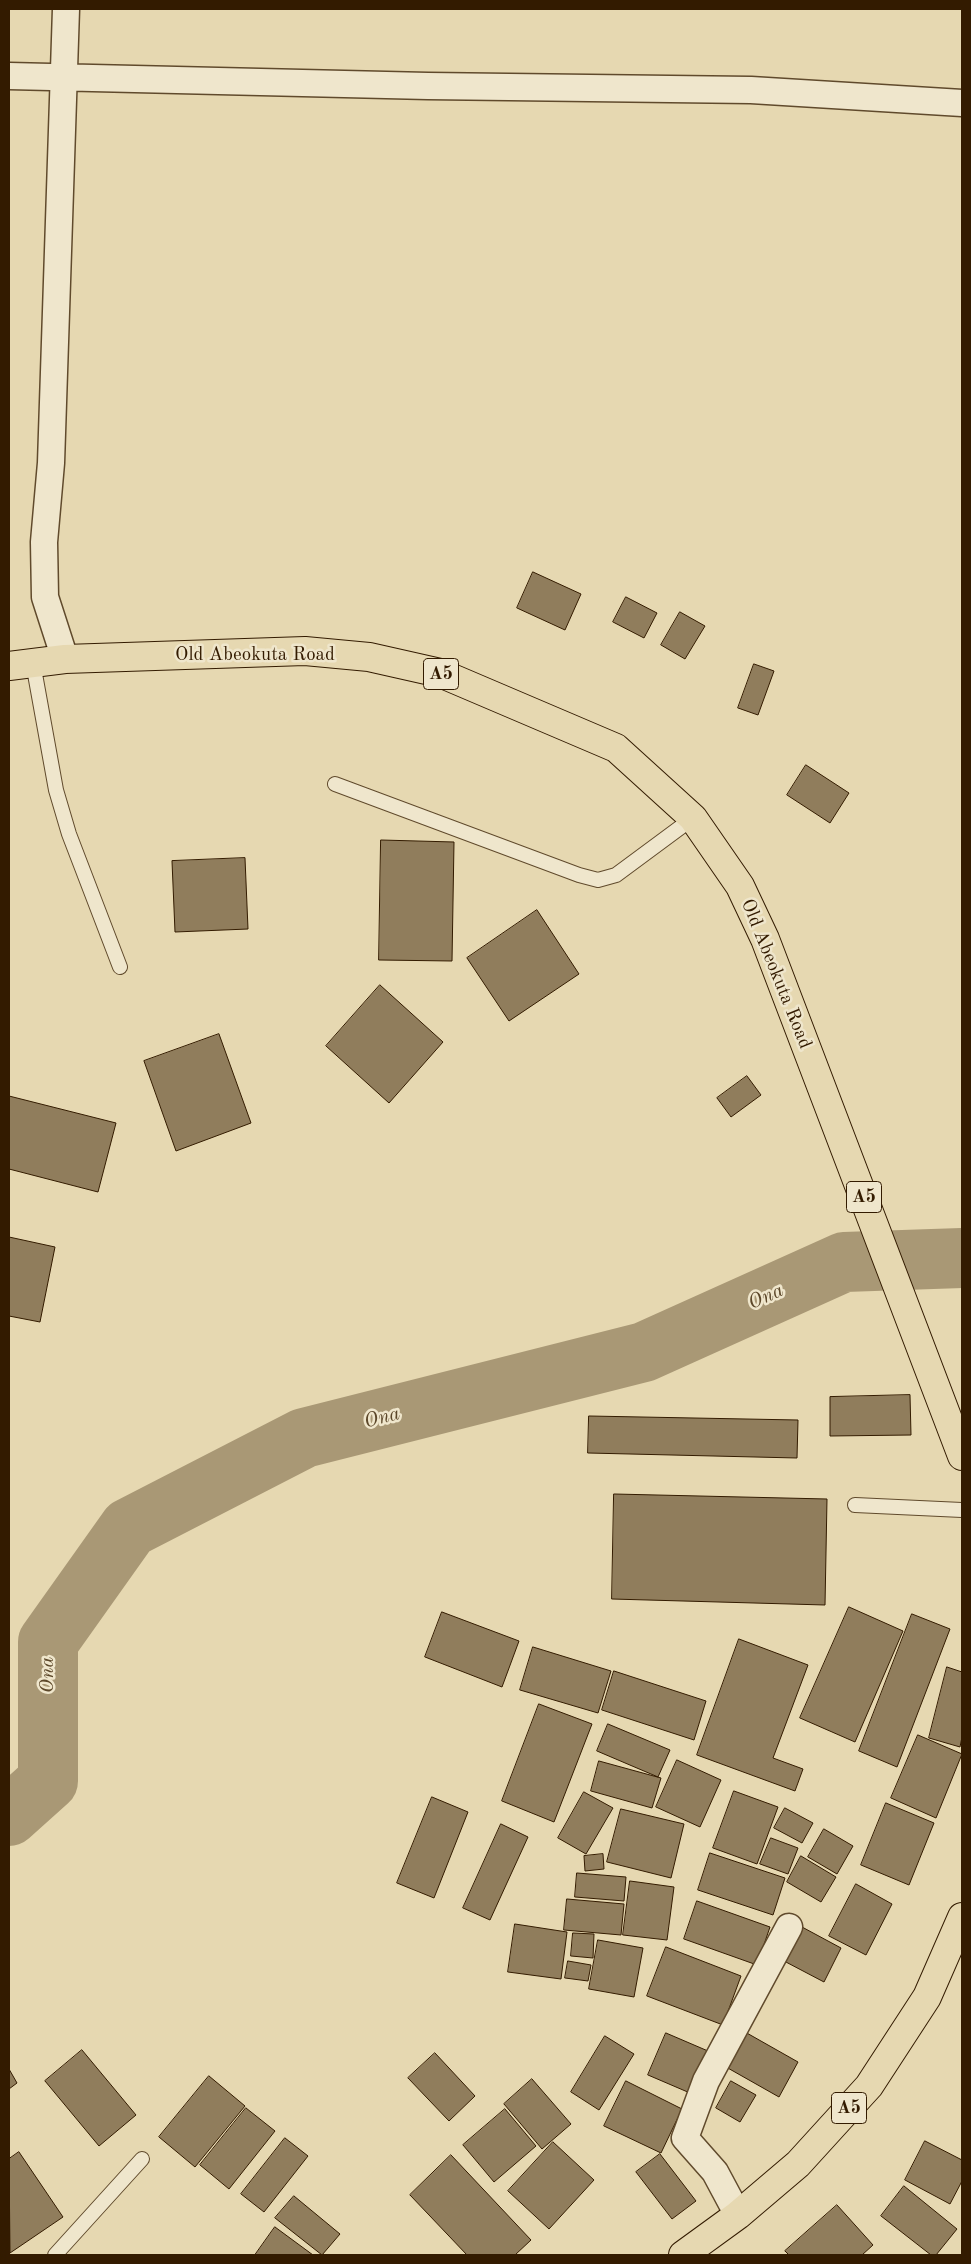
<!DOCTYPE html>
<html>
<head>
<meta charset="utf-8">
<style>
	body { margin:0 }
	#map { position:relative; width:971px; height:2264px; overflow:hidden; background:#e6d8b1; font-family:"Old Standard TT",serif }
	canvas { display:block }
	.frame { position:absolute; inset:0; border:10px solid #331b00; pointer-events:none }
</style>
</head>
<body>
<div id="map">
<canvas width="971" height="2264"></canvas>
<div class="frame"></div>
</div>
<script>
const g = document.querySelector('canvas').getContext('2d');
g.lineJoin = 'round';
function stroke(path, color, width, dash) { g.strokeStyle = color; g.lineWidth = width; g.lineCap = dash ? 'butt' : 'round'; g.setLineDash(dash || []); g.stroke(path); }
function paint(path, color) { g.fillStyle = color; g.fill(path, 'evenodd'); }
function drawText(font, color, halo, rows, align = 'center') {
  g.font = font + ' "Old Standard TT",serif'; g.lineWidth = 5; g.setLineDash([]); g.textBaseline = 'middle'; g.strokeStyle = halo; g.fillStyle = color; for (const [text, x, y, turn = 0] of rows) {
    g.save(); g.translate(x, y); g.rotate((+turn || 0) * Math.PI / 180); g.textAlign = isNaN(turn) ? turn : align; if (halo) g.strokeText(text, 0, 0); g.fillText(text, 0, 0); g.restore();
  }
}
stroke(new Path2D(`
	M9 1816 48 1781V1642L129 1528 304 1438 644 1352 844 1262 962 1258`), '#a99875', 60);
const building = new Path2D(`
	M533 572 581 594 565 630 517 608Z
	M626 597 657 613 644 638 613 622Z
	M680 612 705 626 685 659 661 645Z
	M754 664 774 671 758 715 738 708Z
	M806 765 849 793 830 823 787 795Z
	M381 840 454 842 452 961 379 960Z
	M245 858 248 929 175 932 172 861Z
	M537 910 579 974 509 1021 467 958Z
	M380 985 443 1042 389 1103 326 1046Z
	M219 1034 251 1123 176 1151 144 1061Z
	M747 1076 761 1095 731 1117 717 1098Z
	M9 1096 116 1123 98 1192 9 1169Z
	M9 1237 55 1247 40 1322 9 1316Z
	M910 1395 911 1435 830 1436V1397Z
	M589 1416 798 1420 797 1458 588 1453Z
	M614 1494 827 1499 825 1605 612 1599Z
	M849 1607 903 1631 855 1742 800 1718Z
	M442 1612 519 1641 502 1687 425 1657Z
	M912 1614 950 1629 897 1767 859 1751Z
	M739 1639 808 1665 773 1758 803 1769 795 1791 697 1755Z
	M533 1647 611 1671 598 1713 520 1690Z
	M947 1667 962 1672V1737L960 1747 929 1738Z
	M614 1671 706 1701 694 1740 602 1710Z
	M539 1704 592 1724 554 1822 502 1801Z
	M608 1724 670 1750 658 1777 597 1751Z
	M918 1735 962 1754 936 1818 891 1798Z
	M677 1760 721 1780 700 1827 656 1807Z
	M599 1761 661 1778 652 1808 591 1791Z
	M734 1791 778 1807 757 1864 713 1848Z
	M584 1792 613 1808 586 1854 558 1838Z
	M432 1797 468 1812 434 1898 397 1883Z
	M886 1803 934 1823 909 1885 861 1865Z
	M785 1808 813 1823 802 1843 774 1828Z
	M621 1809 684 1824 671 1878 607 1862Z
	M501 1824 528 1837 490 1920 463 1908Z
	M824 1829 853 1846 837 1874 808 1857Z
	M771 1838 798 1848 788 1874 760 1864Z
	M710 1853 785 1878 773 1915 698 1890Z
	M603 1854 604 1869 585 1871 584 1856Z
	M801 1856 836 1877 821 1902 787 1882Z
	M577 1873 626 1877 624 1901 575 1897Z
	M630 1881 674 1887 667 1940 623 1935Z
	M856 1884 892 1904 866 1955 829 1936Z
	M567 1899 624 1904 621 1935 564 1930Z
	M697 1901 770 1927 757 1965 684 1939Z
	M515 1924 567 1932 561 1979 508 1972Z
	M802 1927 841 1948 824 1982 784 1961Z
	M573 1933 594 1934 593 1958 571 1956Z
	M598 1940 643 1948 634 1997 589 1989Z
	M666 1947 741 1976 723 2025 647 1996Z
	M568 1961 591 1965 588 1981 565 1978Z
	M745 2032 798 2062 779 2097 726 2067Z
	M666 2033 715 2054 697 2096 648 2075Z
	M605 2036 634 2054 599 2110 571 2092Z
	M82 2050 136 2115 99 2146 45 2081Z
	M435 2053 475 2096 449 2121 408 2078Z
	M9 2069 17 2083 9 2089Z
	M209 2076 245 2106 195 2167 159 2137Z
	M532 2079 571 2124 542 2149 504 2104Z
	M626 2081 682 2109 661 2153 604 2126Z
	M731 2081 756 2095 740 2122 716 2108Z
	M246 2108 275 2131 229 2189 200 2165Z
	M505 2109 536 2146 494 2182 463 2145Z
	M285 2138 308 2156 264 2212 241 2194Z
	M925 2141 962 2160V2181L950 2204 905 2180Z
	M553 2142 594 2180 549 2229 508 2191Z
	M19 2152 63 2217 10 2253 9 2159Z
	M660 2154 696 2201 672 2219 636 2172Z
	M451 2155 531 2240 515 2255H467L410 2195Z
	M904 2186 957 2229 936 2255H931L881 2216Z
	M294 2196 340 2234 322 2255 275 2218Z
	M837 2205 873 2245 862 2255H789L785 2251Z
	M275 2227 313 2255H255Z`);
paint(building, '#907d5c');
stroke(building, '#331b00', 1);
const lane = new Path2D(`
	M33 663 56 790 69 834 120 967
	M335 784 579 875 598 880 616 875 693 818
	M855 1505 962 1510
	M55 2255 142 2159`);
const street = new Path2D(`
	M9 76 428 86 751 90 962 103
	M65 659 45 597 44 542 51 463 66 9
	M738 2215 715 2172 685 2138 706 2081 789 1927`);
const highway = new Path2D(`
	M9 666 65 659 305 651 369 657 440 673 616 748 693 818 740 886 765 939 962 1456
	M683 2255 738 2215 798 2164 869 2086 927 1997 962 1917`);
stroke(lane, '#604a2c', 16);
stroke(street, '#604a2c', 29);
stroke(highway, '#331b00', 30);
stroke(lane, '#efe6cc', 14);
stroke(street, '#efe6cc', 26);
stroke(highway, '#e6d8b1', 28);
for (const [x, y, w] of [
	[441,674,35],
	[864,1197,35],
	[849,2108,35]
]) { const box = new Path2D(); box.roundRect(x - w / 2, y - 15.5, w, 31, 4); g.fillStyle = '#efe6cc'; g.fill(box); stroke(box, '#331b00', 1); }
drawText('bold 18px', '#331b00', null, [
	["A5",441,674],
	["A5",864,1197],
	["A5",849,2108]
]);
drawText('19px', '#331b00', '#efe6cc', [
	["Old Abeokuta Road",255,655],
	["Old Abeokuta Road",776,974,68]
]);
drawText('italic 20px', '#5c4729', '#efe6cc', [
	["Ona",766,1297,-24],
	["Ona",382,1418,-14],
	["Ona",48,1675,-90]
]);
</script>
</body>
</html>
